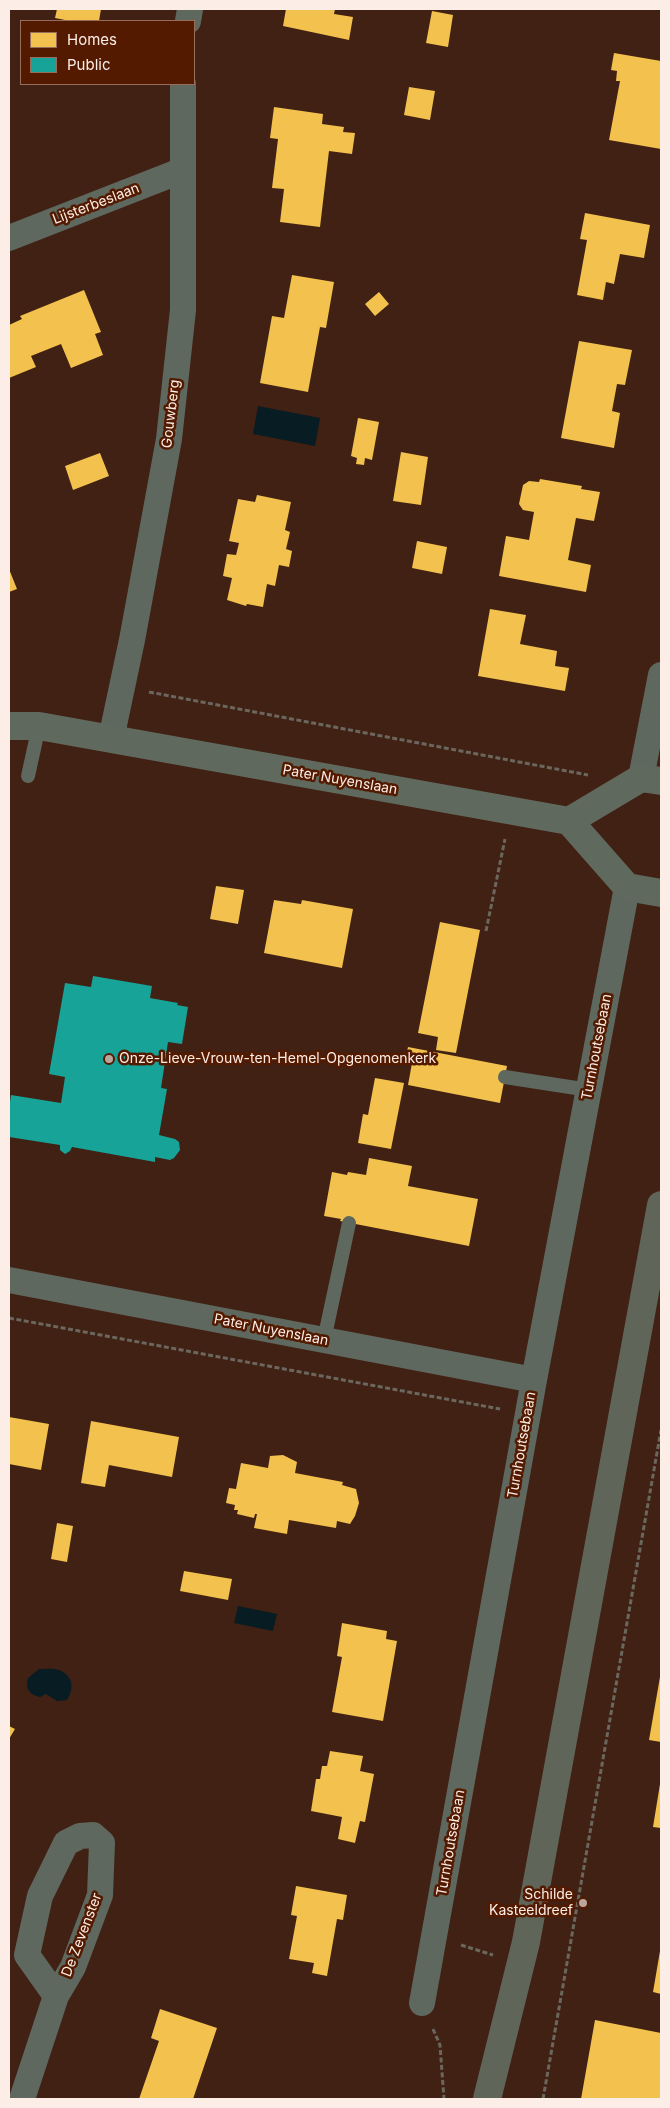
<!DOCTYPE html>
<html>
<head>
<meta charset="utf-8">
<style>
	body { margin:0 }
	#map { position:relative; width:670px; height:2108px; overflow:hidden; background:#402113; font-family:Inter,sans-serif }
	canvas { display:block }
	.frame { position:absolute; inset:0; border:10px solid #fcede7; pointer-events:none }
	.legend { position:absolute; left:20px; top:20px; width:175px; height:65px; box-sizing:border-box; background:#531a00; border:1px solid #976e5c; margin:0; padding:6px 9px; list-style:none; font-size:15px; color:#fcede7 }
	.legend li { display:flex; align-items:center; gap:10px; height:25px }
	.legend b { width:25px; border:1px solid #976e5c }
</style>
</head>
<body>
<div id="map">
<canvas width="670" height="2108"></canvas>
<div class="frame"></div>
<ul class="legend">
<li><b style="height:14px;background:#f2c14e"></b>Homes</li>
<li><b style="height:14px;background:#17a398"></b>Public</li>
</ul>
</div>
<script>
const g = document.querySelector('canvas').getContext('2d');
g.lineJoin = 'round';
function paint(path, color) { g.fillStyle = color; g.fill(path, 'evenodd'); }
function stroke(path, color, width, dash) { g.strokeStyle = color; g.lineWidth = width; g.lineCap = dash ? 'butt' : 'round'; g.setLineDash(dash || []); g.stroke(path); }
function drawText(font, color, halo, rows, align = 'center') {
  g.font = font + ' Inter,sans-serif'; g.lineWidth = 5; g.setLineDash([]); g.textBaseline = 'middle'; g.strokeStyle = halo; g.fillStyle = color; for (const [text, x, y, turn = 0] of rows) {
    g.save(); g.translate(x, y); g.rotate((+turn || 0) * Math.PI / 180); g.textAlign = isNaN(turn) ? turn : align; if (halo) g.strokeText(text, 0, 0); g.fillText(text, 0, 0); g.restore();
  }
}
paint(new Path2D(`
	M258 406 320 418 315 446 253 434Z
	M238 1606 277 1614 273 1631 234 1623Z
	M39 1669C45 1669 54 1668 59 1670 74 1676 74 1689 67 1700L57 1701 46 1694 40 1697C29 1695 25 1688 28 1678Z`), '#071c23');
paint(new Path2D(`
	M57 9H101L99 21H70L55 18Z
	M286 9H335L334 14 353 17 349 40 283 26Z
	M432 11 453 15 448 47 426 43Z
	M614 53 661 61V149L609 140 620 81H616L617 71 611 70Z
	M409 87 435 91 430 120 404 115Z
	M274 107 323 114 322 124 344 127 343 132 355 133 352 154 329 151 320 227 280 222 284 189 272 188 278 139 270 138Z
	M585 213 650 225 644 258 620 254 614 284 606 282 603 300 577 295 587 240 580 239Z
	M292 275 334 282 326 328 320 327 308 392 260 383 272 316 284 318Z
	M84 290 101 332 95 334 103 355 71 368 61 344 31 356 36 367 9 378V325L22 319 20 316Z
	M379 292 389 304 375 316 365 304Z
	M579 341 632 350 625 385 617 384 612 411 620 413 614 448 561 438Z
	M358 418 379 422 372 460 365 458 364 465 356 464 357 458 351 456Z
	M401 452 428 457 421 505 393 501Z
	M100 453 109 476 73 490 65 466Z
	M540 479 582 486 581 489 600 492 594 521 576 518 568 560 591 565 586 592 499 576 506 536 529 540 534 512 523 510 519 504 523 485 529 481 539 482Z
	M257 495 291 502 285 530 290 532 286 549 292 551 289 567 279 565 275 586 267 584 263 607 247 604 246 606 227 600 232 578 223 576 227 554 236 555 239 543 229 541 238 499 255 502Z
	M417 541 447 547 442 574 412 568Z
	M9 569 17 589 9 592Z
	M490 609 526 615 520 644 557 651 555 666 569 668 565 691 478 676Z
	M216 886 244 890 238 924 210 919Z
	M274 900 301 904 302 900 353 909 342 968 264 953Z
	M440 922 480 930 456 1053 436 1050 438 1037 418 1033Z
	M408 1047 507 1066 500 1103 408 1085 412 1063 405 1061Z
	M375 1078 404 1083 391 1149 358 1143 363 1114 368 1115Z
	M369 1158 412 1166 408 1186 478 1199 469 1246 340 1221 341 1219 324 1216 332 1172 347 1175 348 1172 366 1175Z
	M9 1417 49 1424 41 1470 9 1464Z
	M91 1421 179 1437 172 1477 109 1465 105 1487 81 1483Z
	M283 1455 297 1462 295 1473 343 1482 342 1485 356 1489 359 1503 355 1516 350 1524 337 1521 336 1528 289 1520 287 1534 254 1528 257 1514H255L254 1518 237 1514 238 1510H234L235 1505 226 1503 229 1488 236 1489 241 1463 268 1468 270 1456Z
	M57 1523 73 1526 67 1562 51 1559Z
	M184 1571 232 1579 228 1600 180 1591Z
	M342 1623 387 1631 386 1639 397 1641 383 1721 332 1712 342 1657 337 1656Z
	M660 1677H661V1742L649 1740Z
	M9 1726 15 1729 9 1739Z
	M330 1751 363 1756 360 1771 374 1774 365 1822 360 1821 355 1843 338 1839 342 1817 311 1811 316 1779H320L322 1766H327Z
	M660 1784H661V1828L653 1827Z
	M296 1886 347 1895 343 1920 337 1919 327 1976 312 1973 314 1963 289 1959 297 1916 291 1915Z
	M660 1951 661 1952V1994L653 1992Z
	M160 2009 217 2028 193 2099H139L159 2041 151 2038Z
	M595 2020 661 2033V2099H581Z`), '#f2c14e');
paint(new Path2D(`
	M93 976 152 986 150 998 178 1003 177 1005 188 1007 182 1044 168 1042 161 1088 167 1089 159 1135 175 1139 179 1142 180 1150 174 1158 170 1160 155 1157V1162L72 1147 70 1151 65 1154 60 1150V1145L9 1137V1109L11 1095 61 1103 65 1077 49 1074 65 983 91 987Z`), '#17a398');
stroke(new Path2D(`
	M149 692 588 775
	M486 931 505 839
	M9 1318 500 1409
	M461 1945 493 1955
	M433 2029 440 2045 444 2099
	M543 2099 661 1430`), '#6b675e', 3, [5, 2.5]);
stroke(new Path2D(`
	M28 776 39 726
	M505 1077 589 1090
	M324 1340 349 1223`), '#5e685f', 14);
stroke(new Path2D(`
	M188 21 190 9
	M9 238 183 170
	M111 739 132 640 169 439 183 310V84
	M641 778 661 675
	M9 1280 534 1380
	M422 2003 534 1380 627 887
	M22 2099 56 1996 73 1967 100 1895 102 1843 93 1835 80 1836 66 1843 40 1896 27 1955 56 1996`), '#5e685f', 26);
stroke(new Path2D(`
	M9 726H39L569 821 641 778 661 781
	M569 821 627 887 661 893`), '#60695e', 28);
stroke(new Path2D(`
	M487 2099 526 1942 661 1205`), '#5f6558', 28);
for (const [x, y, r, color] of [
	[109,1059,5,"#baa69d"],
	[583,1903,5,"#baa69d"]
]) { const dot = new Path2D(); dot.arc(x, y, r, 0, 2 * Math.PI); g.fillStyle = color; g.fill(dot); stroke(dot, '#531a00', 2); }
drawText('14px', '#fcede7', '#531a00', [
	["Lijsterbeslaan",96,204,-21],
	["Gouwberg",171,414,-83],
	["Pater Nuyenslaan",340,780,10],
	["Turnhoutsebaan",597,1047,-79],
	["Pater Nuyenslaan",271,1330,11],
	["Turnhoutsebaan",522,1445,-80],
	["Turnhoutsebaan",451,1843,-80],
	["De Zevenster",82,1935,-69]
]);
drawText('14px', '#fcede7', '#531a00', [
	["Onze-Lieve-Vrouw-ten-Hemel-Opgenomenkerk",119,1059],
	["Schilde",573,1895,"right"],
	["Kasteeldreef",573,1911,"right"]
], 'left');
</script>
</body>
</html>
